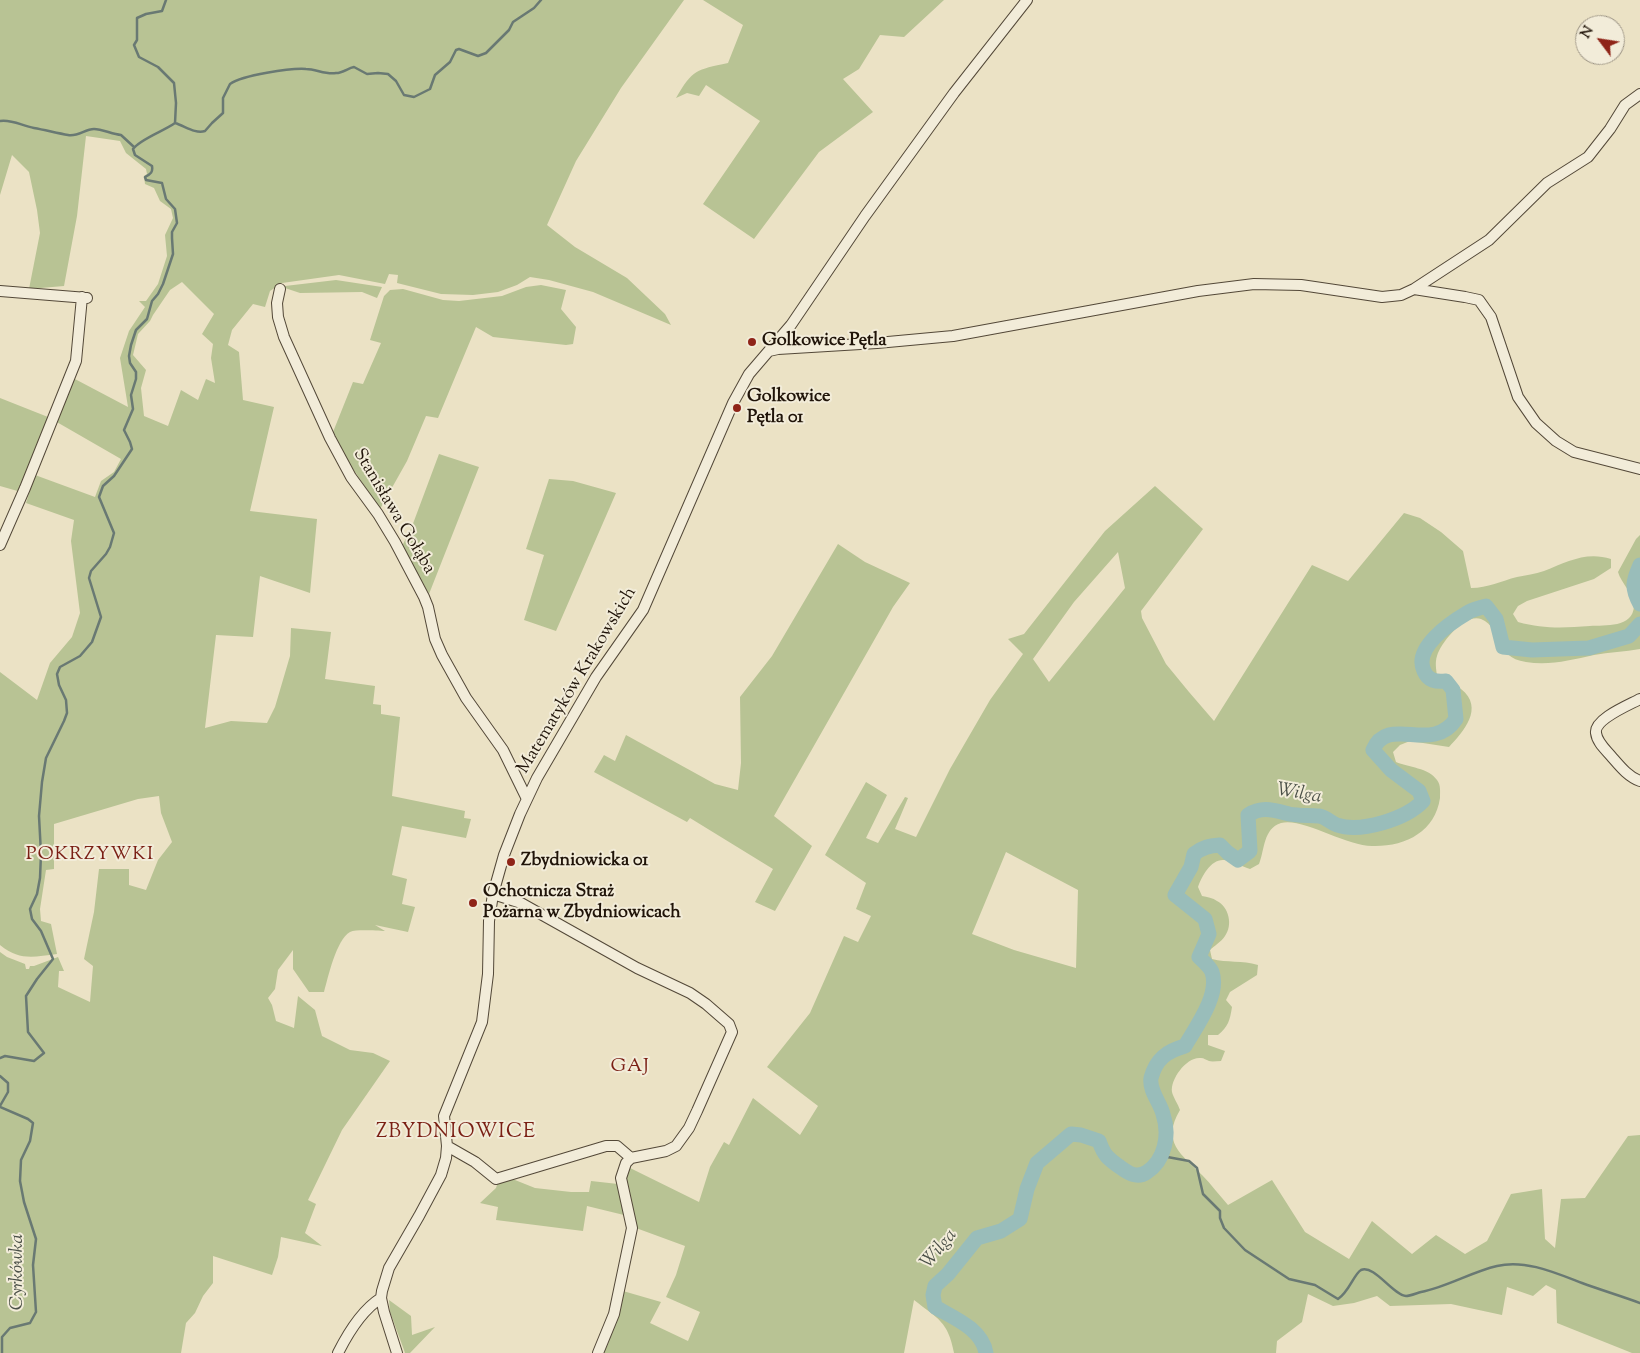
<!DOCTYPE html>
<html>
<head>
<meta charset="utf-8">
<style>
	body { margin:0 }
	#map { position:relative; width:1640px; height:1353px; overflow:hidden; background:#ebe2c5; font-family:"Sorts Mill Goudy",serif }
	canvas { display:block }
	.north { position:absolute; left:1575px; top:15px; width:50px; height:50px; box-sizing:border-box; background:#f2ecd9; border:1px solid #9e9686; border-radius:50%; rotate:301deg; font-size:14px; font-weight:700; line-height:20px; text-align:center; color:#201409 }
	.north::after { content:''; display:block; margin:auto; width:18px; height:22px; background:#8f2418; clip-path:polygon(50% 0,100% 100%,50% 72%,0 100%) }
</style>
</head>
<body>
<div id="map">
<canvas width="1640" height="1353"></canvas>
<div class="north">N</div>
</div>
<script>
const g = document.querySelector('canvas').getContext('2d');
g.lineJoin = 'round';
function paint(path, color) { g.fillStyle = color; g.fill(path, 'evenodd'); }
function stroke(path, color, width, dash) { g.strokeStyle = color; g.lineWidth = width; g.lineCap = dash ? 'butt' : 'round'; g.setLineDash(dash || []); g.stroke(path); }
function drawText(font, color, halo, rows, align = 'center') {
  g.font = font + ' "Sorts Mill Goudy",serif'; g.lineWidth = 4; g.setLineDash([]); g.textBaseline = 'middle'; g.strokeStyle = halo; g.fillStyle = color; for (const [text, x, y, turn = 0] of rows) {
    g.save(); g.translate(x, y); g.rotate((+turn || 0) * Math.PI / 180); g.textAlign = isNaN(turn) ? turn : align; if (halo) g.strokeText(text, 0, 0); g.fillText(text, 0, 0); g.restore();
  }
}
paint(new Path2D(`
	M0 0H684L621 88 576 161 547 225 575 247 627 278 665 314 671 325 593 292 549 280 530 277 517 285 498 292 473 295 441 294 397 283 398 275 389 274 385 284 339 275 282 283 270 291 265 307 253 304 232 330 228 345 239 352 243 400 274 407 250 511 317 519 310 593 260 576 253 637 216 635 205 728 231 721 267 723 275 707 290 656 291 628 331 632 325 679 375 686 373 704 381 705V714L400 717 392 796 465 811 464 818 471 819 466 838 402 826 392 875 407 879 402 904 415 907 408 932 375 925 385 931C377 931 357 929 350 932 336 940 328 978 324 992H309L293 969V950L278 970 275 989 268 998 272 1005 276 1021 294 1028 298 996 315 1010 322 1036 350 1050 373 1053 390 1061 342 1130 308 1200 316 1204 305 1233 322 1246 281 1237 278 1257 272 1275 213 1256V1283L203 1296 195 1313 186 1323 181 1353H0V952L7 957 25 964 26 969H29L30 966H34L58 957 64 971H59L58 987 90 1002 93 966 84 959 94 912 99 869H129V885L146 890 158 860 172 842 161 813 159 796 138 799 54 824V869L46 870 40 909 41 921 51 924 57 954C33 957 20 961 0 945V672L37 700 50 663 72 637 80 613 71 541 74 520 26 503 35 475 95 497 101 481 114 472 121 459 55 421 73 378 128 407 120 358 129 331 145 307 139 301H146L158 284 167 256 165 235 173 218 171 209 160 201 154 188 145 184 144 176 147 174 146 169 126 153 120 141 86 136 77 216 64 286 29 289 40 233 37 210 29 172 12 155 0 195ZM182 282 214 314 202 334 213 344 211 358 215 383 206 379 198 400 181 390 168 426 144 416 141 388 146 370 133 355 138 334 150 321 153 315 170 290Z
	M703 0H944L904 37 880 35 859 69 843 79 873 112 819 152 754 239 703 204 760 121 706 85 699 96 687 93 676 98C693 69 696 70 728 63L743 25Z
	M336 280 382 287 377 298 362 292 300 293 285 288V286Z
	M541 285 566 290 561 309 576 327 573 344 566 345 493 337 476 327 438 418 426 416 407 461 380 509 345 457 333 432 353 382 363 384 381 343 370 340 384 296 390 290 403 289 443 300 459 301 502 296 526 287Z
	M0 398 48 417 21 492 0 486Z
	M439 454 479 467 429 594 402 546 411 529Z
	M549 479 573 481 616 493 556 631 524 620 544 555 526 549Z
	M1155 486 1203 529 1141 611 1142 618 1166 664 1189 692 1214 721 1312 565 1348 581 1404 513 1420 518 1441 532 1463 551 1471 588C1488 588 1501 581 1517 577 1526 575 1535 574 1544 571 1567 562 1586 551 1611 559V568L1594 579 1527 601 1518 606 1513 614 1518 622C1543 629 1564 628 1590 626 1605 625 1633 628 1634 606 1634 594 1621 583 1618 572L1636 539 1640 535V649C1625 652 1609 652 1594 655 1571 660 1549 666 1526 662 1493 657 1504 629 1481 619 1465 613 1441 642 1437 656 1435 662 1436 669 1437 675 1444 681 1454 683 1461 689 1485 708 1463 732 1449 747L1410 741 1400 745 1393 752 1396 762C1408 767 1429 768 1437 780 1441 785 1440 792 1440 798 1435 832 1405 847 1372 846 1346 846 1302 817 1281 823 1263 829 1265 849 1259 864L1250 869C1243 867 1231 860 1224 860 1211 859 1202 876 1198 887L1202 896C1207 897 1213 898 1217 901 1229 907 1233 925 1225 936 1221 942 1214 946 1210 950L1212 959C1227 963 1242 960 1258 965L1257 975 1230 992 1226 1000 1232 1007C1230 1020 1228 1027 1218 1035H1208V1045L1225 1051 1221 1061C1217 1061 1212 1062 1209 1061 1206 1060 1204 1058 1201 1058 1187 1056 1170 1079 1172 1092 1173 1097 1178 1104 1180 1110 1161 1142 1181 1154 1202 1175 1211 1184 1219 1195 1228 1205L1272 1180 1305 1232 1349 1259 1372 1221 1412 1254 1436 1235 1465 1254 1487 1241 1511 1194 1542 1189 1545 1239 1555 1248 1561 1199 1585 1198 1628 1136 1640 1135V1353H1632L1557 1323 1556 1290 1546 1285 1533 1296 1507 1287 1502 1315 1451 1304 1390 1306 1377 1296 1354 1303 1333 1306 1308 1294 1302 1322 1277 1341 1276 1353H954C948 1321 938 1319 914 1300L904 1353H603L608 1344 623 1291 661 1302 650 1323 688 1341 700 1312 666 1297 676 1275 685 1246 636 1228 624 1182 628 1167 699 1202 710 1167 724 1142 729 1145 753 1098 800 1135 818 1106 767 1067 810 1013 844 936 858 942 871 916 856 909 866 883 825 855 866 782 887 795 866 838 878 843 905 797 908 798 895 829 916 837 950 769 990 700 1023 654 1008 639 1024 634 1105 531ZM1118 552 1125 588 1049 682 1033 659 1074 602ZM1006 852 1078 890 1076 968 1014 950 972 934Z
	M838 544 865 562 910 583 893 607 774 816 812 846 775 911 755 902 773 869 690 818 687 822 594 772 604 755 615 761 626 735 715 784 738 790 741 763 740 697 772 656Z
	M510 1178 535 1188 571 1192H589L591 1181 618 1184 628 1216 587 1206 583 1231 496 1220 498 1207 480 1203 496 1188 499 1179Z
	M389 1300 411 1316 412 1335 435 1327 410 1353H405L404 1350 390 1312Z`), '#b8c394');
stroke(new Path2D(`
	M0 121C12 119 22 126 34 128 45 130 57 133 68 135 78 137 85 129 94 129 102 129 112 134 121 135L134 147
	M175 123C185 126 195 134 205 131L212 123 223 113V98L230 84C243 75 290 68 306 69 316 69 326 75 336 73 343 73 348 68 354 67L367 74 378 73 388 74 396 81 404 95 414 97 430 89 435 75 450 62 456 50 459 49 478 56 486 53 509 30 513 22 534 8 541 0
	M0 1058 5 1056 34 1061 44 1053 28 1032 26 996 37 979 53 959 41 931 32 919 30 909 37 894 40 878 41 854 39 816 42 782 46 758 64 721 67 713 66 700 59 685 57 674 60 667 80 656 92 642 101 617 89 578 91 571 106 554 110 547 114 533 99 497 103 486 114 476 132 449 130 442 124 430 133 409 131 395 136 379V372L130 363 129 356 131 345 136 330 147 319 152 301 158 294 163 284 173 254 172 238V232L177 223 175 209 166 199 162 183 146 180 145 177C151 174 153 172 152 166L135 155 133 149C140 139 164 131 175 123L176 103 174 83 158 67 139 57 134 45 137 40V18L146 14 162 11 166 0
	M0 1076 8 1083V1092L0 1106
	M0 1107 28 1119 33 1123 30 1141 21 1160 20 1181 24 1202 36 1239 33 1265 36 1312 30 1323 10 1328 2 1337V1353
	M1162 1156 1189 1161 1197 1168 1203 1194 1220 1211V1218L1224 1228 1245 1250 1289 1279 1315 1285 1338 1299C1349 1292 1354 1274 1361 1270 1374 1264 1393 1295 1406 1296 1410 1296 1417 1293 1421 1292 1447 1287 1471 1272 1497 1266 1525 1259 1556 1273 1582 1283 1601 1290 1621 1296 1640 1303`), '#697973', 2.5);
stroke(new Path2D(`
	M1640 565C1633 581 1631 588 1640 604
	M986 1353C982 1329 954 1318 935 1307L933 1295 935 1286 948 1274 977 1238 1001 1231 1020 1219 1027 1189 1037 1163 1071 1134 1081 1135 1099 1141C1104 1155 1107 1158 1120 1167 1128 1173 1137 1179 1147 1172 1165 1160 1170 1135 1163 1114 1160 1102 1149 1091 1151 1078 1156 1059 1167 1051 1185 1046 1196 1027 1220 995 1212 972 1210 967 1203 961 1199 957L1209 934 1205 919 1175 895 1191 867 1194 854C1203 847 1209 846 1220 845L1228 853 1238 860 1250 851 1248 815C1262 806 1273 810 1289 814 1299 816 1309 815 1319 816 1326 817 1331 823 1337 825 1361 833 1406 819 1423 801L1419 791 1391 770 1373 750C1388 714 1432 755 1456 719L1453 690 1446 681C1436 682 1428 681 1424 671 1413 648 1450 623 1467 613 1473 609 1480 608 1486 606L1496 619 1503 647 1532 650 1589 648 1629 636 1640 624`), '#99bdba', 15);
const minor = new Path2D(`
	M280 289 277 303 278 317 284 337 330 438 351 477 378 514 395 542 424 597 428 607 435 639 442 655 466 698 503 750 527 799
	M1414 289 1465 297 1479 300 1491 317 1518 397 1536 423 1556 441 1574 452 1640 469
	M0 291 87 298
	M769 351 778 349 877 343 953 336 1198 291 1254 284 1301 285 1382 297 1401 295 1414 289 1489 240 1547 183 1588 157 1610 129 1625 105 1640 94
	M0 545 25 488 76 361 82 297
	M1640 699C1629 705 1594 719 1596 733 1597 742 1605 749 1611 756 1619 765 1627 776 1640 781
	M493 894 521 903 637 968 690 993 706 1004 729 1024 732 1032 697 1111 689 1128 676 1146 666 1151 631 1158 626 1163 621 1178 632 1228 614 1314 598 1353
	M447 1146 475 1162 496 1179 606 1146H617L631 1158
	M338 1353C348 1333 362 1310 381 1298
	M397 1353 384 1312 381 1298 382 1291 389 1268 419 1216 441 1175 446 1158 447 1146 444 1116 482 1022 488 974 489 921 493 894 504 855 520 814 537 778 596 677 643 610 733 403 749 374 791 325 865 216 954 93 1027 0`);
stroke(minor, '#534838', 12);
stroke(minor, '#f2ecd9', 10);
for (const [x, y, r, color] of [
	[752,342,5,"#8f2418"],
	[737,408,5,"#8f2418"],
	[511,862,5,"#8f2418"],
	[473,903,5,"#8f2418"]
]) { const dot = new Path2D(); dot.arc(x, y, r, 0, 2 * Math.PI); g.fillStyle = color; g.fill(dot); stroke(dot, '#f2ecd9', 2); }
drawText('bold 18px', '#201409', '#f2ecd9', [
	["Golkowice Pętla",762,342],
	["Golkowice",747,398],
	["Pętla 01",747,419],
	["Zbydniowicka 01",521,862],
	["Ochotnicza Straż",483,893],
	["Pożarna w Zbydniowicach",483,914]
], 'left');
drawText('18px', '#201409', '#f2ecd9', [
	["Stanisława Gołąba",393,512,59],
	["Matematyków Krakowskich",578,681,-59]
]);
drawText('italic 19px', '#4a4f47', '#f2ecd9', [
	["Wilga",1299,795,10],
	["Wilga",940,1250,-50],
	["Cyrkówka",19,1272,-90]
]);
g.letterSpacing = '1px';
drawText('19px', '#7a1f14', '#f2ecd9', [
	["POKRZYWKI",90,856],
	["GAJ",630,1068]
]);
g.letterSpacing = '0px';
g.letterSpacing = '1px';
drawText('20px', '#7a1f14', '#f2ecd9', [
	["ZBYDNIOWICE",456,1134]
]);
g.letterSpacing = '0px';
</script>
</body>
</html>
